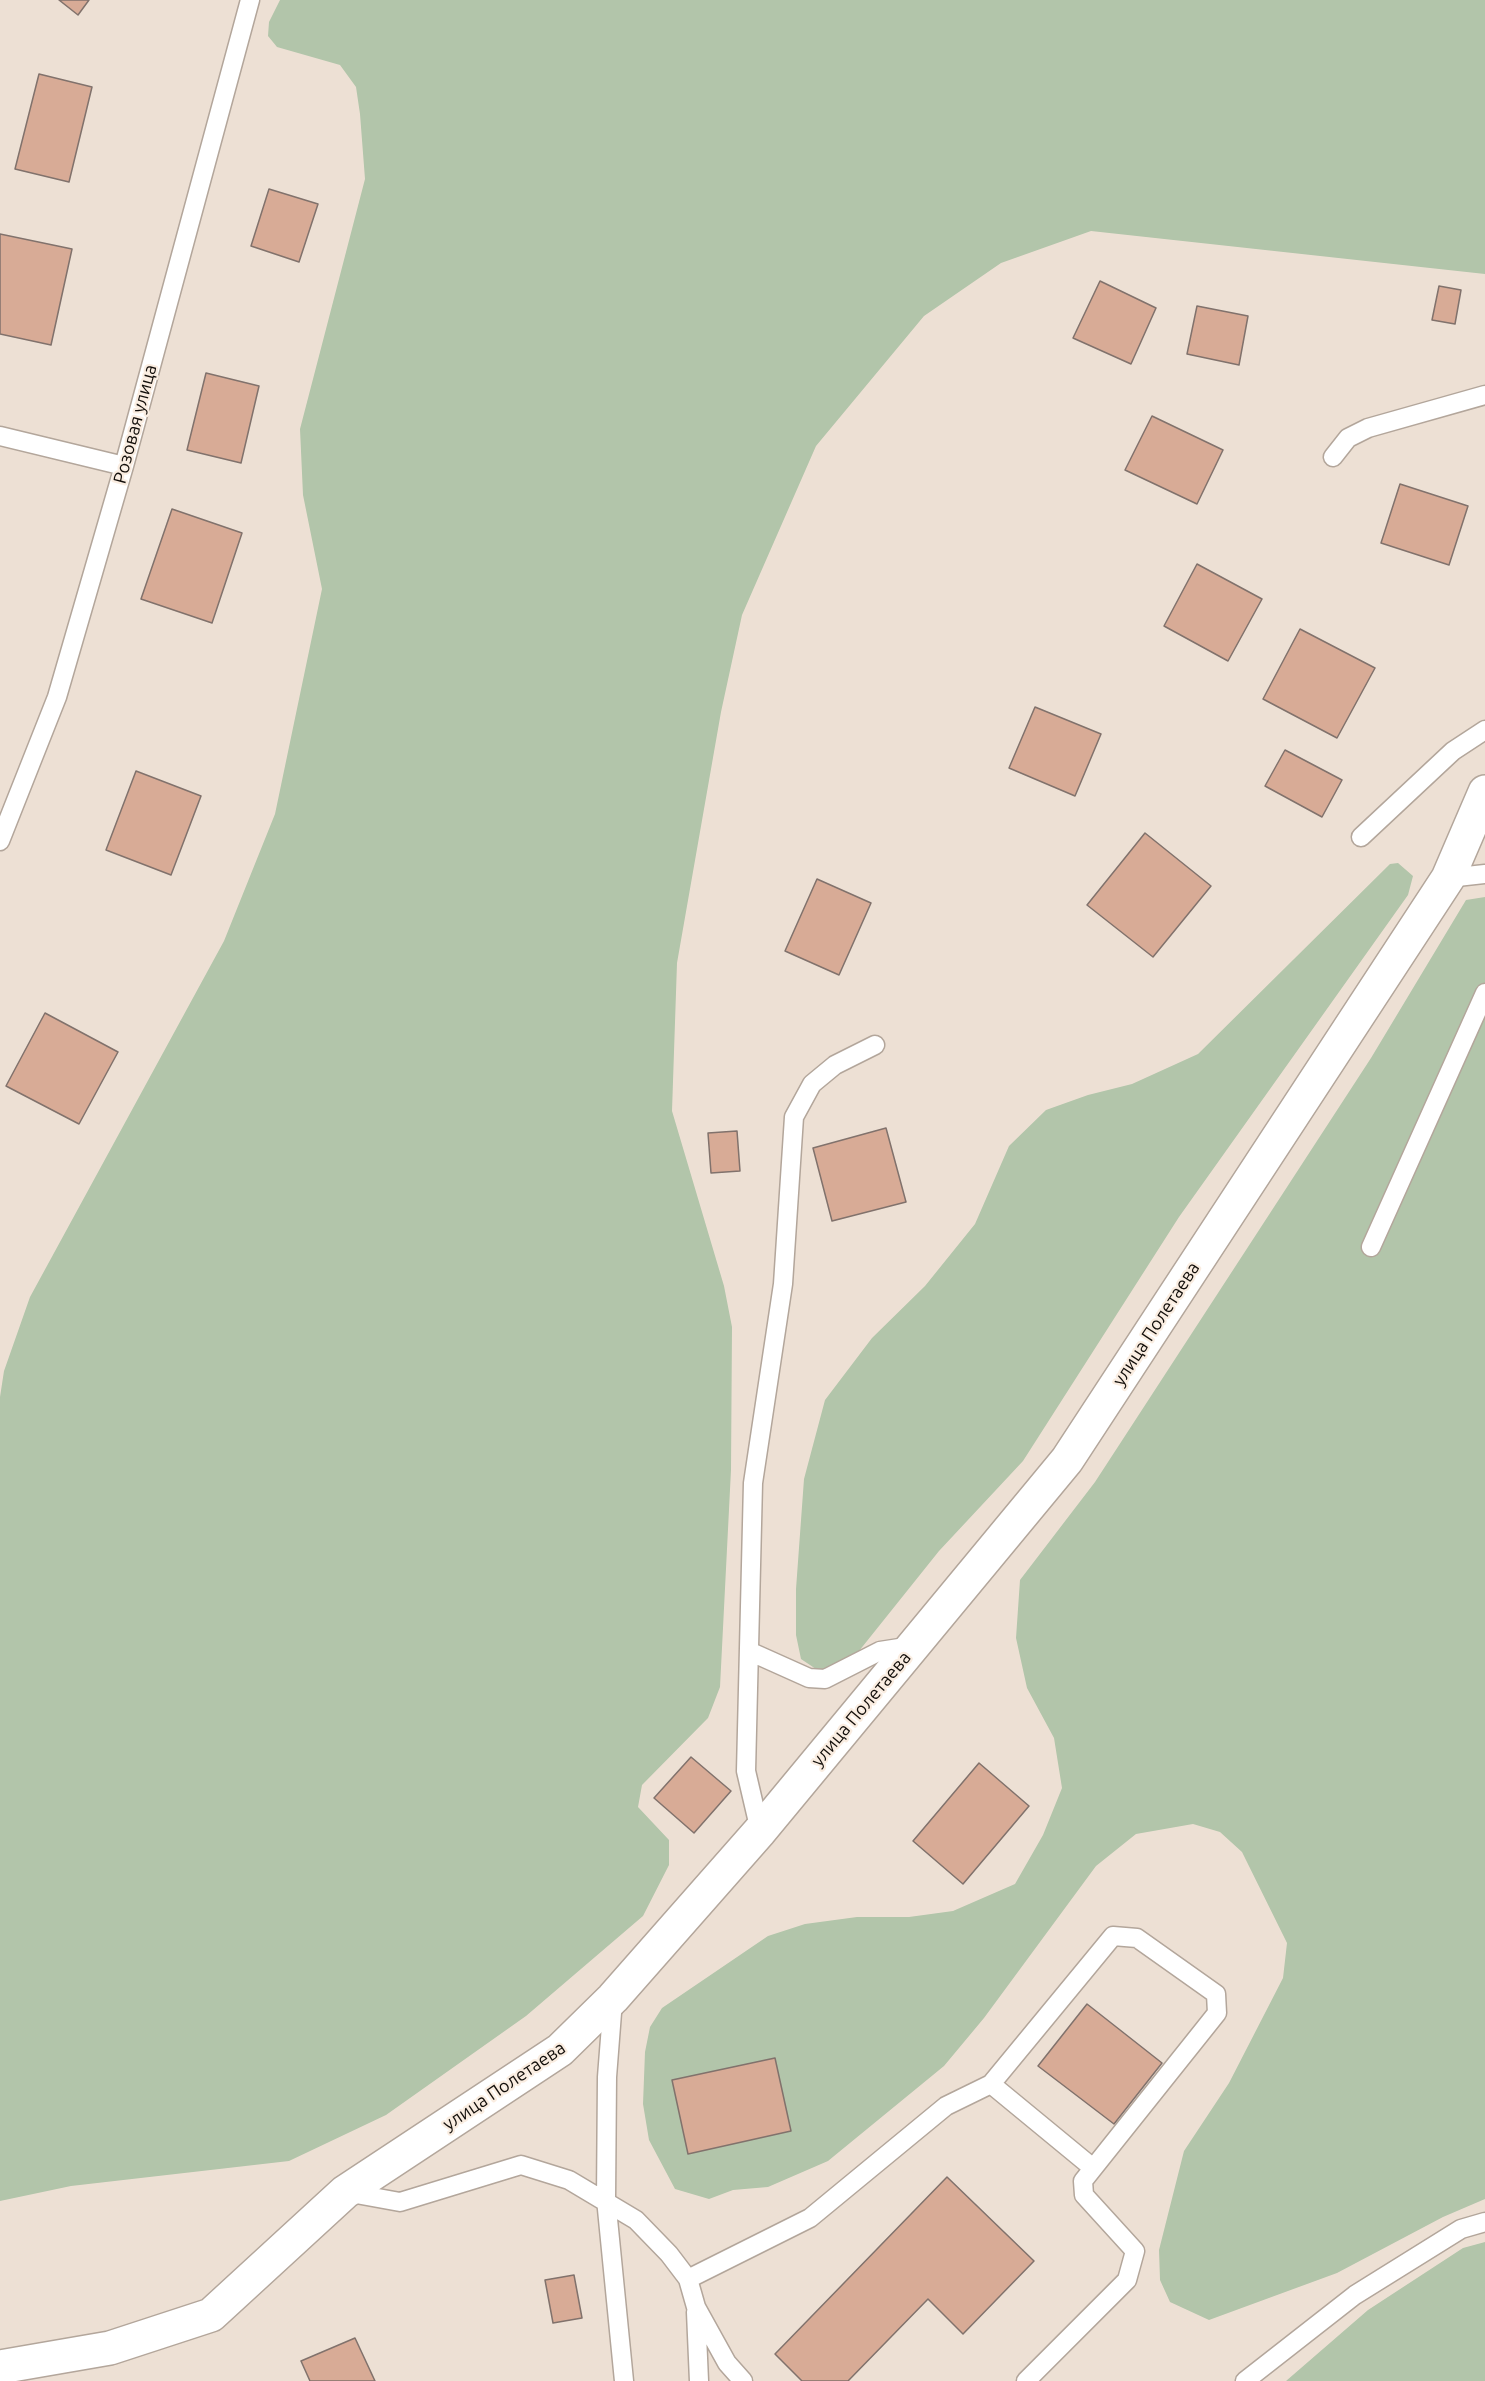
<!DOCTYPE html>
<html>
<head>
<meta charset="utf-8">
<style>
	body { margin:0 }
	canvas { display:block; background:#ede0d4 }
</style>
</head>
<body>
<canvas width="1485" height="2381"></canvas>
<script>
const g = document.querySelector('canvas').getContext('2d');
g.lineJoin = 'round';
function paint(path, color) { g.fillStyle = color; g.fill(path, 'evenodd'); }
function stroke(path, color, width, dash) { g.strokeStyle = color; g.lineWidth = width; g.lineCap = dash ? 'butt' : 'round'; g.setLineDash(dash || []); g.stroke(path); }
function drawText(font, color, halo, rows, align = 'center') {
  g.font = font + ' Ubuntu,sans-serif'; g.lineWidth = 4.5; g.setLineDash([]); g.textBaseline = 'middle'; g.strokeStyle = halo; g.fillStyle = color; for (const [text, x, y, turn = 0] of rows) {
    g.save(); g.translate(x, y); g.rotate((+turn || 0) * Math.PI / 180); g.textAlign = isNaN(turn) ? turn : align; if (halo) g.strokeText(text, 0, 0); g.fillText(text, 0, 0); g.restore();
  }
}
paint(new Path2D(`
	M280 0H1485V274L1091 231 1001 263 924 316 816 446 742 615 721 712 677 963 672 1111 724 1286 732 1327 731 1470 720 1687 708 1718 642 1785 638 1807 669 1840V1865L643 1916 526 2016 386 2115 289 2161 71 2186 0 2201V1397L4 1371 30 1297 224 941 275 814 322 589 303 495 300 429 365 179 360 114 356 87 340 65 277 47 268 36 269 22Z
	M1398 863 1413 876 1408 895 1179 1217 1023 1461 939 1551 851 1661 819 1671 801 1659 796 1635V1589L804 1479 825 1400 872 1338 925 1286 975 1224 1009 1146 1046 1110 1088 1095 1132 1084 1198 1054 1390 864Z
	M1485 897V2199L1443 2217 1337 2273 1209 2320 1170 2302 1160 2280 1159 2250 1184 2151 1229 2083 1283 1978 1287 1943 1242 1852 1220 1832 1193 1824 1136 1834 1096 1866 984 2018 944 2066 828 2161 768 2187 733 2190 709 2199 675 2189 649 2140 643 2104 645 2052 650 2027 662 2008 768 1936 805 1924 857 1917H909L953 1911 1015 1884 1043 1835 1062 1788 1054 1738 1027 1688 1016 1638 1020 1580 1095 1482 1371 1058 1466 900Z
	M1485 2242V2381H1286L1368 2310 1463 2248Z`), '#b2c5aa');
const building = new Path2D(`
	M59 0H89L78 15Z
	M39 74 92 87 69 182 15 169Z
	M269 189 318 204 299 262 251 246Z
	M0 234 72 249 51 345 0 334Z
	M1100 281 1156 308 1131 364 1073 338Z
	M1439 286 1461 290 1455 324 1432 320Z
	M1197 306 1248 316 1239 365 1187 354Z
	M206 373 259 386 241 463 187 450Z
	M1152 416 1223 450 1197 504 1125 470Z
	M1400 484 1468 506 1449 565 1381 543Z
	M172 509 242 533 212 623 141 599Z
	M1197 564 1262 599 1228 661 1164 626Z
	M1300 629 1375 668 1337 738 1263 699Z
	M1035 707 1101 734 1075 796 1009 768Z
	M1285 750 1342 780 1322 817 1265 786Z
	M136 771 201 796 171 875 106 850Z
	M1145 833 1211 886 1153 957 1087 905Z
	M817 879 871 903 839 975 785 951Z
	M45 1013 118 1052 79 1124 6 1086Z
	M886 1128 906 1202 832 1221 813 1148Z
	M737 1131 740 1171 711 1173 708 1133Z
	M691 1757 731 1791 694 1833 654 1798Z
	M979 1763 1029 1806 963 1884 913 1841Z
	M1087 2004 1162 2063 1114 2124 1038 2066Z
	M775 2058 791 2131 688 2154 672 2080Z
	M947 2177 1034 2261 963 2334 928 2299 848 2381H802L775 2354Z
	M574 2275 582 2318 553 2323 545 2280Z
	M355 2338 375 2381H310L301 2361Z`);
paint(building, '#d8ab96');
stroke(building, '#81726c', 1.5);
const lane = new Path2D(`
	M0 436 124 466
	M1333 457 1348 438 1368 428 1485 395
	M1361 837 1453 751 1485 730
	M0 841 57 697 124 466 250 0
	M1448 878 1485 874
	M1371 1247 1485 993
	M751 1652 809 1678 825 1679 880 1651 912 1646
	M760 1831 746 1771 753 1483 783 1284 794 1117 812 1084 835 1065 875 1045
	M613 2000 607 2077 606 2199 624 2381
	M991 2084 1093 2168
	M345 2192 400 2202 521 2165 569 2180 636 2220 669 2254 688 2279 696 2307 727 2363 743 2381
	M688 2279 810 2218 946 2106 991 2084 1113 1936 1137 1938 1216 1994 1217 2013 1083 2181 1084 2195 1135 2251 1127 2280 1026 2381
	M696 2312 699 2381
	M1245 2381 1355 2295 1461 2229 1485 2222`);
const street = new Path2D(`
	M0 2367 110 2348 211 2315 345 2192 560 2050 613 1998 760 1831 1067 1460 1448 878 1485 792`);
stroke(lane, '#b3a69b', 21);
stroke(street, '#b3a69b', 36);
stroke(lane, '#fff', 18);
stroke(street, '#fff', 33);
drawText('18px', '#120e0a', '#faede1', [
	["Розовая улица",135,424,-75],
	["улица Полетаева",1156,1324,-57],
	["улица Полетаева",861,1709,-50],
	["улица Полетаева",504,2086,-34]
]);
</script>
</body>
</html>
